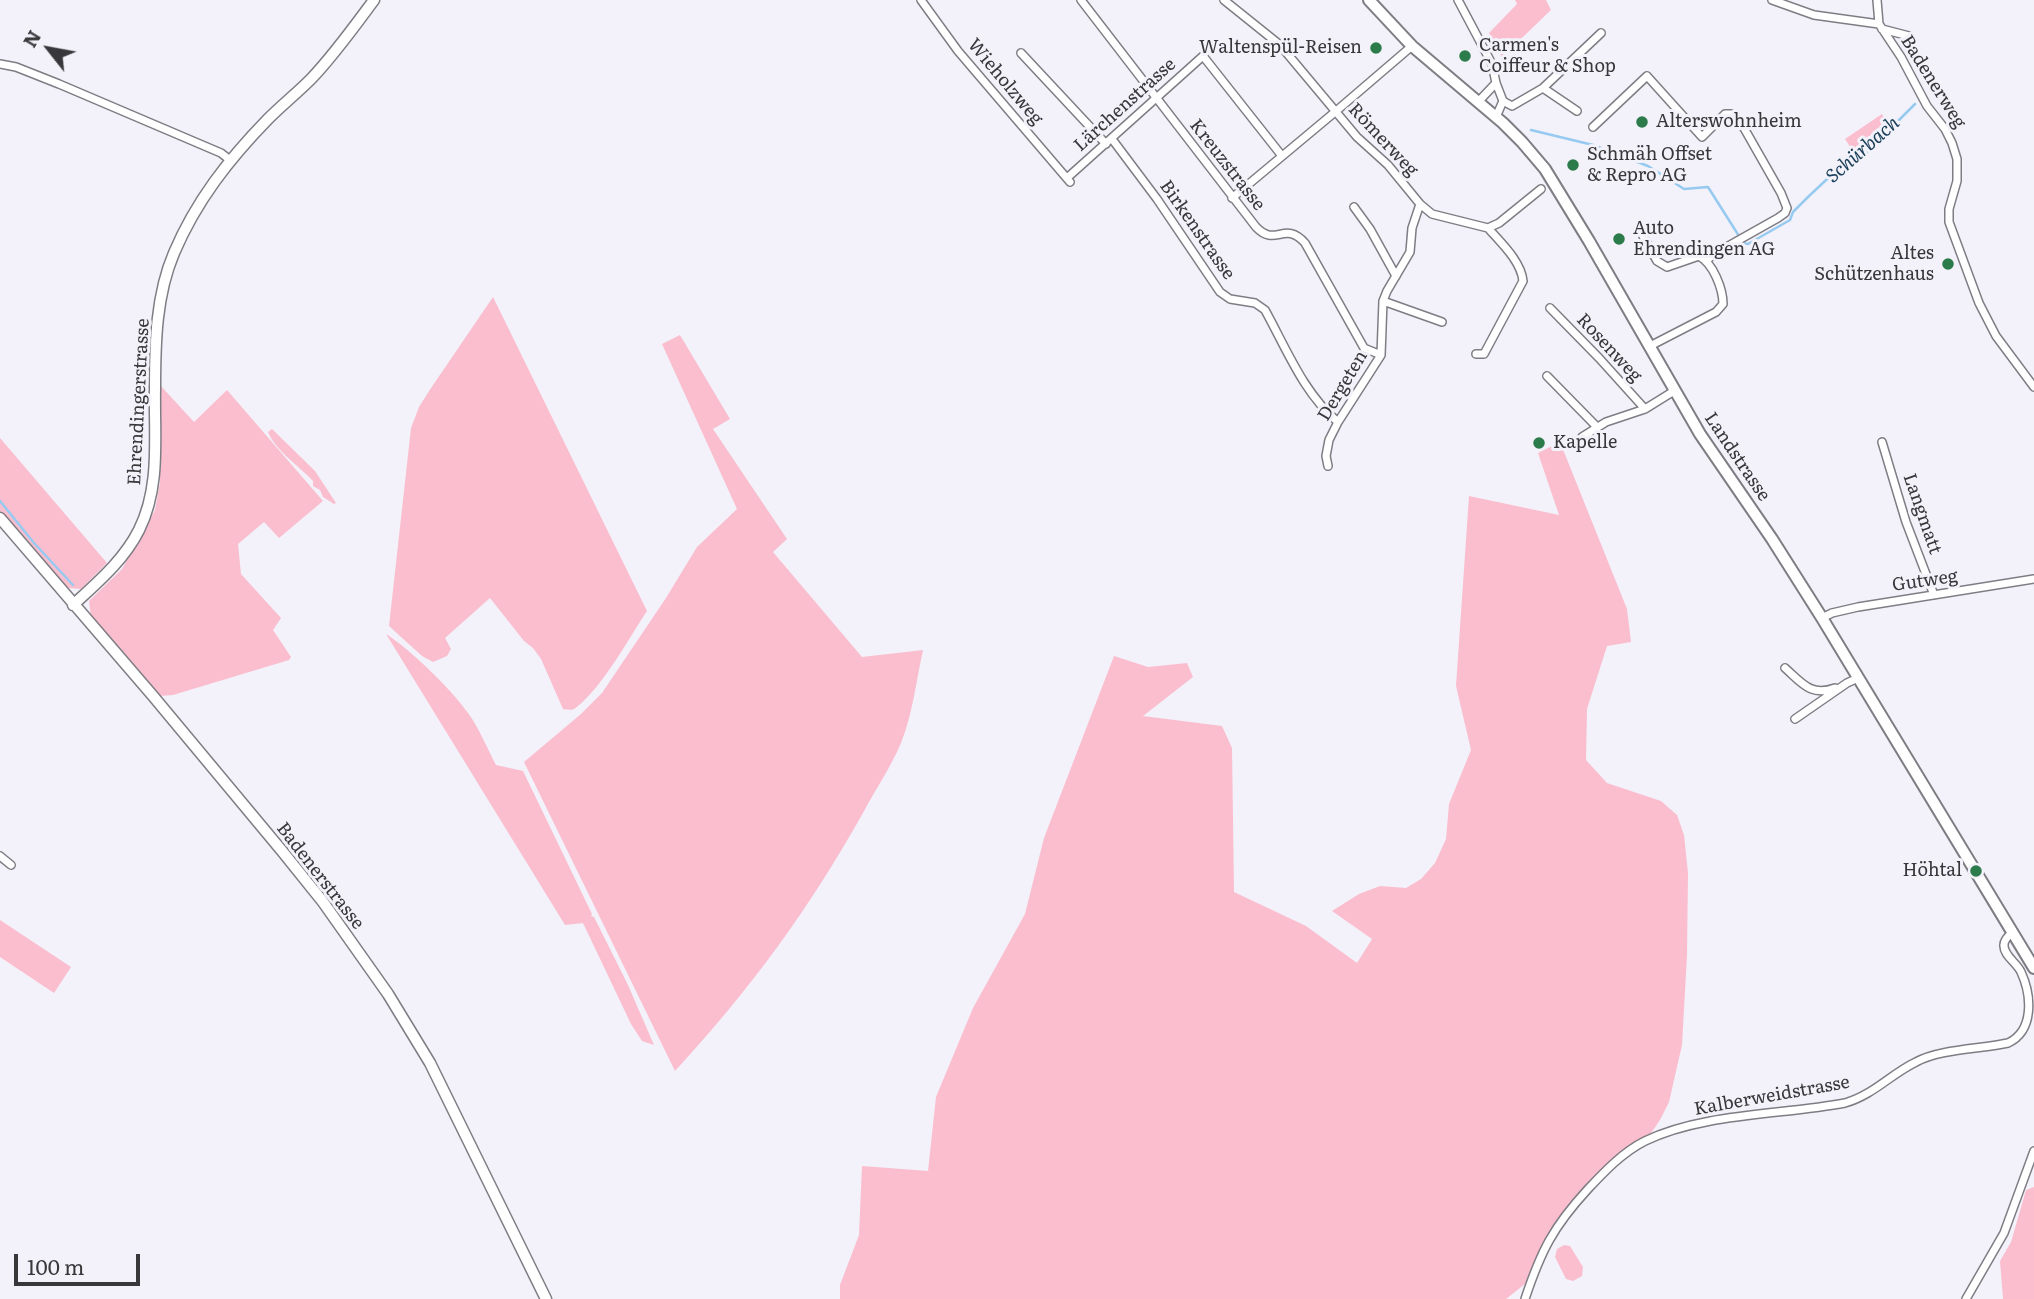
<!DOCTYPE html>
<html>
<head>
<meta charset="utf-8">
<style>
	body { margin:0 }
	#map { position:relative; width:2034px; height:1299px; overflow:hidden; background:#f3f1f9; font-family:Literata,serif }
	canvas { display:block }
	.north { position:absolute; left:14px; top:14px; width:70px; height:70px; -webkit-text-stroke:5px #f3f1f9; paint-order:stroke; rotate:301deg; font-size:19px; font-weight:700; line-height:28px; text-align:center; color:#38373a }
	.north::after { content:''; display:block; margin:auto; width:24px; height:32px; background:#38373a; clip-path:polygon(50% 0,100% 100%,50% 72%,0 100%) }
	.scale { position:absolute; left:14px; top:1254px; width:126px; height:32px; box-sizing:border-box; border:4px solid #38373a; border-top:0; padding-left:9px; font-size:21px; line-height:24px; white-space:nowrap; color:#38373a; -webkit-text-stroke:5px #f3f1f9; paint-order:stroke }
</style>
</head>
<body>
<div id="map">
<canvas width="2034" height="1299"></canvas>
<div class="north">N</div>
<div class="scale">100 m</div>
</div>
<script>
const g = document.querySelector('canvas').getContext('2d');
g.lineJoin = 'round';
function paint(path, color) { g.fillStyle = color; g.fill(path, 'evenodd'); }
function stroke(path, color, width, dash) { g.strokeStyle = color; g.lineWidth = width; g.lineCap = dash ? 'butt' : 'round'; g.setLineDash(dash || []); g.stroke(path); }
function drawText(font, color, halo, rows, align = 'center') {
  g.font = font + ' Literata,serif'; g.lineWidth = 6; g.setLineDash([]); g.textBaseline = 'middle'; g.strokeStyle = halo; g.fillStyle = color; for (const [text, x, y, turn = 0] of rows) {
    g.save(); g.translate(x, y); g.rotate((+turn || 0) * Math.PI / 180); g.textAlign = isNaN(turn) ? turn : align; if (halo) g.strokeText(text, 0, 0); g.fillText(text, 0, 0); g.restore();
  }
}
paint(new Path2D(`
	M1515 0H1546L1551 10 1502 57 1489 33 1517 4Z
	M1882 114 1886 121 1853 151 1845 139Z
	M493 297 647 611C629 638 603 686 578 706 573 711 569 710 563 709L541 659 533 648 524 641 490 598 445 638 451 649 447 656 433 662 422 656 389 626 411 428 419 407 429 391Z
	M680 335 730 419 713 429 787 539 773 552 862 657 923 650C916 681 913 713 901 743 891 767 875 790 863 813 809 909 750 990 675 1071L524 762 581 714 602 693 666 598 697 547 737 509 662 344Z
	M160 385 194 422 227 390 323 501 279 538 264 522 238 544 241 574 281 618 273 630 291 657 289 660 173 695 159 696 91 617 89 601 122 569 155 510 160 482Z
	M272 429 315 471 336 503 334 504 323 497 320 490 313 486V481C300 467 275 450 268 432Z
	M0 438 107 563 81 589 69 588 59 581 0 511Z
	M1560 442 1627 609 1631 642 1607 646 1587 709 1586 760 1607 783 1661 801 1677 815 1684 835 1688 873 1687 955 1682 1045 1669 1102 1660 1120 1649 1136 1615 1158 1584 1188 1551 1228 1525 1284 1506 1299H840V1285L859 1235 862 1166 928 1171 936 1097 973 1008 1025 914 1044 838 1114 656 1148 667 1187 663 1193 677 1143 716 1222 726 1232 748 1234 892 1306 926 1357 963 1372 939 1332 911 1359 894 1380 886 1406 888 1421 879 1435 863 1446 839 1449 804 1471 750 1456 686 1469 496 1559 515 1538 453Z
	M386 634C411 650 450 688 468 713 479 728 487 748 496 765L523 771 592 914 591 916 594 917 628 985 654 1045 642 1041 631 1024 583 923 565 925Z
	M0 920 71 967 54 993 0 957Z
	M2034 1187V1299H2003L2000 1261 2011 1242 2026 1190Z
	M1564 1245 1570 1246 1583 1267 1582 1276 1573 1281 1566 1279 1555 1257 1557 1249Z`), '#fabecf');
stroke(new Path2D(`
	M1531 130 1593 145 1648 166 1684 189 1708 187 1739 236
	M1743 243 1748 244 1790 220 1793 212 1809 196 1840 167 1851 160 1864 155 1915 104
	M0 501 34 543 73 585`), '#97caf1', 2.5);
const minor = new Path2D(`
	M921 0 958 51 1070 182
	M1081 0 1256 227C1276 248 1284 220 1305 243L1364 348 1381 355
	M1224 0 1280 45 1357 137 1388 165 1420 204 1432 214 1488 228 1499 223 1541 189
	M1458 0 1492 64 1496 83 1503 101 1496 117
	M1772 0 1814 15 1879 24
	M1877 0 1879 24 1901 57 1927 106 1945 129 1952 143 1957 159V181L1949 209V222L1979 303 1996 336 2034 387
	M1882 29 1909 36
	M1021 53 1106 144
	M0 64 16 67 59 84 221 153 230 160
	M1543 88 1577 111
	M1503 101 1512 106 1543 88 1601 33
	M1478 102 1496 83
	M1593 127 1647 76 1702 137 1725 114H1733L1740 121 1781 193 1787 208 1785 213 1778 218 1714 254 1707 260
	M1112 139 1157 199 1220 292 1230 299 1255 303 1265 310C1286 348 1304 394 1338 422
	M1067 178 1203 56 1282 156
	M1232 198 1335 112 1412 46
	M1354 207 1370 229 1396 276
	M1643 236 1657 261 1667 267 1699 256C1713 263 1723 289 1723 304L1716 312 1650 346
	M1383 301 1442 322
	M1550 308 1599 358 1645 409
	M1476 354H1484L1523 281C1521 261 1501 243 1488 228
	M1547 376 1597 427
	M1582 437 1606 422 1645 409 1674 391
	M1882 442 1906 522 1934 595
	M1328 466 1326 456 1329 440 1338 422 1381 355 1383 301 1387 291 1410 252 1412 228 1420 204
	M1822 618 1832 613 1858 607 2034 579
	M1785 668C1802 683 1811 697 1835 688
	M1795 719 1847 683 1858 678
	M0 856 11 865
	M1525 1299C1541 1251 1553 1227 1588 1189 1605 1171 1623 1152 1645 1141 1703 1113 1782 1115 1845 1103 1873 1095 1891 1074 1916 1062 1940 1049 1981 1049 2008 1043 2034 1031 2032 996 2021 972 2017 963 2003 955 2004 945 2004 939 2009 935 2013 932
	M1966 1299 2004 1233 2034 1151`);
const tertiary = new Path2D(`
	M0 518 153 696 282 851 323 902 388 994 430 1063 546 1299
	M73 605C98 582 124 560 139 530 161 486 154 436 155 389 155 343 156 295 174 253 196 201 229 159 268 119 282 105 297 93 311 79 334 55 354 27 374 0`);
const secondary = new Path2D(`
	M1369 0 1412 46 1503 123 1522 142 1545 169 1589 241 1700 434 1772 539 1822 618 2034 968`);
stroke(minor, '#7f7d84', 10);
stroke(tertiary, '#7f7d84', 13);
stroke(secondary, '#7f7d84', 14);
stroke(minor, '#fff', 7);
stroke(tertiary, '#fff', 10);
stroke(secondary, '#fff', 10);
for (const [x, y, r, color] of [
	[1376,48,7,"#2c7b4b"],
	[1465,56,7,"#2c7b4b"],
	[1642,122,7,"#2c7b4b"],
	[1573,165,7,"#2c7b4b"],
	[1619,239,7,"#2c7b4b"],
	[1948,264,7,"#2c7b4b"],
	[1539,443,7,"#2c7b4b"],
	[1976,871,7,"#2c7b4b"]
]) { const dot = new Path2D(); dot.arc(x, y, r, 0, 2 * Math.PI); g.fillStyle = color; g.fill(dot); stroke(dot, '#f3f1f9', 2.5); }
drawText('18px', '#38373a', '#f3f1f9', [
	["Carmen's",1479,46],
	["Coiffeur & Shop",1479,67],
	["Waltenspül-Reisen",1362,48,"right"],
	["Alterswohnheim",1656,122],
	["Schmäh Offset",1587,155],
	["& Repro AG",1587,176],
	["Auto",1633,229],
	["Ehrendingen AG",1633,250],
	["Altes",1934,254,"right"],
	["Schützenhaus",1934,275,"right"],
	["Kapelle",1553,443],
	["Höhtal",1962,871,"right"]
], 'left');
drawText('18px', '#38373a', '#f3f1f9', [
	["Wieholzweg",1005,82,50],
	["Badenerweg",1933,82,58],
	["Lärchenstrasse",1125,105,-42],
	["Römerweg",1383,140,47],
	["Kreuzstrasse",1227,165,52],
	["Birkenstrasse",1197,230,55],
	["Rosenweg",1609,348,47],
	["Dergeten",1343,386,-59],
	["Ehrendingerstrasse",139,402,-87],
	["Landstrasse",1737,457,56],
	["Langmatt",1922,514,71],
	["Gutweg",1925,581,-8],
	["Badenerstrasse",320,876,52],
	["Kalberweidstrasse",1772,1096,-10]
]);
drawText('italic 19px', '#193f59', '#f3f1f9', [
	["Schürbach",1863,150,-41]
]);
</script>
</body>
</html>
